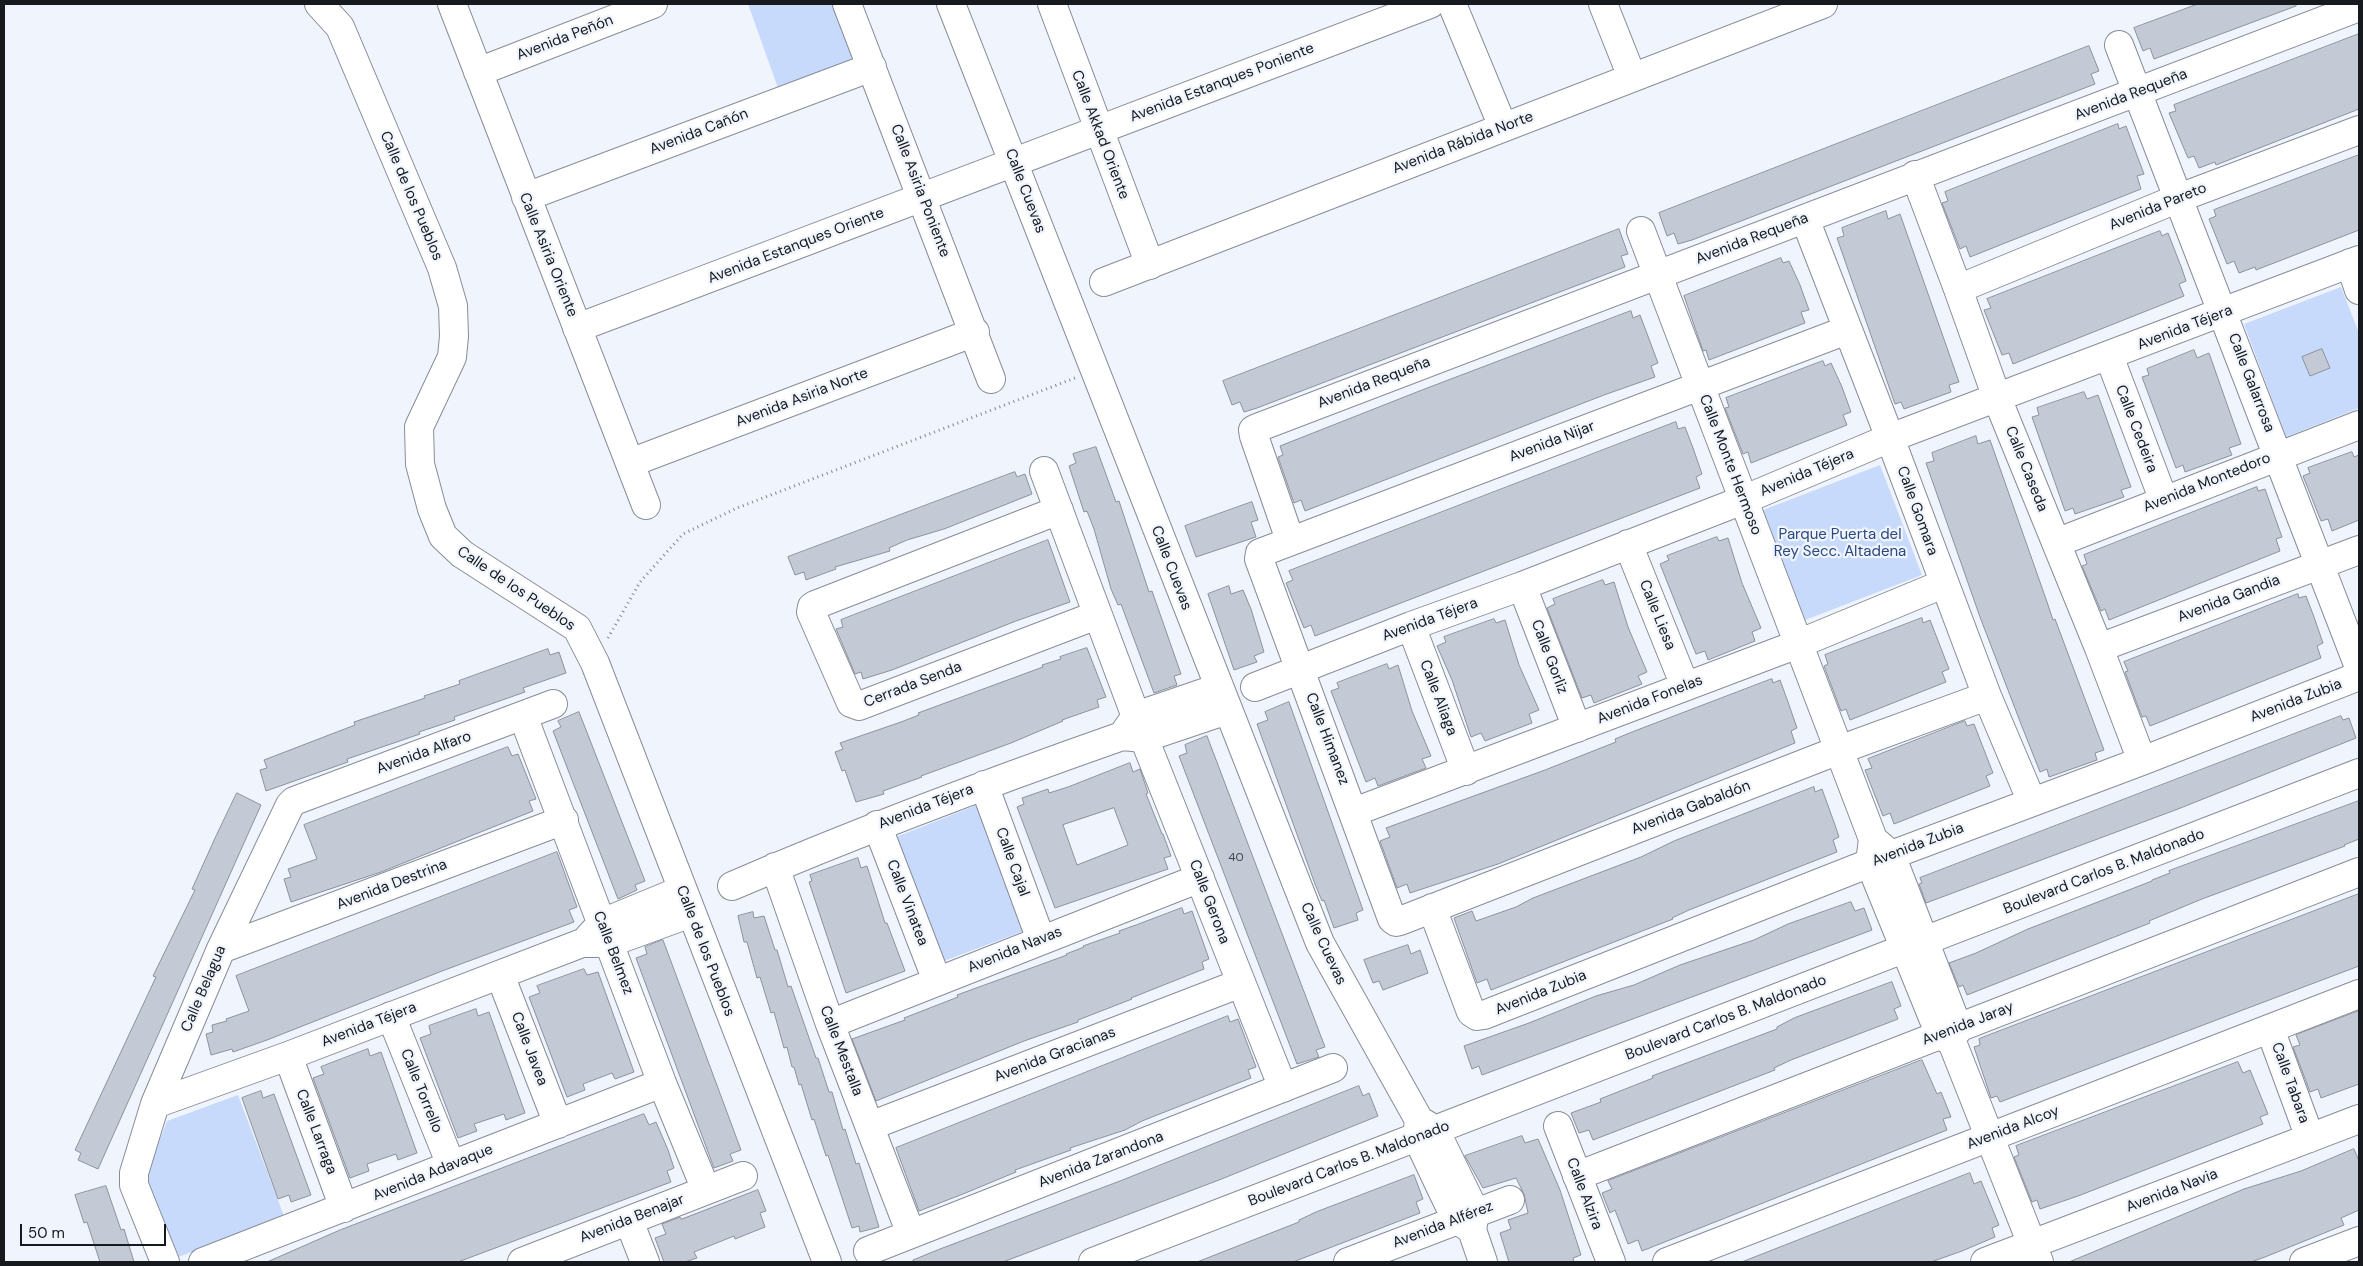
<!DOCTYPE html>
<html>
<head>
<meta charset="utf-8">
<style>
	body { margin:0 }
	#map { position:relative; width:2363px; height:1266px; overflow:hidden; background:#eff4fd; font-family:"DM Sans",sans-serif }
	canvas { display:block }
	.frame { position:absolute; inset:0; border:5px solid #16191d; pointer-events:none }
	.scale { position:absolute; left:20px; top:1224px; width:146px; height:22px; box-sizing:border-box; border:2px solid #16191d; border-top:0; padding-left:6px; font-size:15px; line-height:18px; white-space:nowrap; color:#16191d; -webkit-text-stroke:4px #eff4fd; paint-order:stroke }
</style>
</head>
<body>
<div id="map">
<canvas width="2363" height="1266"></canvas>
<div class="frame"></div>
<div class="scale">50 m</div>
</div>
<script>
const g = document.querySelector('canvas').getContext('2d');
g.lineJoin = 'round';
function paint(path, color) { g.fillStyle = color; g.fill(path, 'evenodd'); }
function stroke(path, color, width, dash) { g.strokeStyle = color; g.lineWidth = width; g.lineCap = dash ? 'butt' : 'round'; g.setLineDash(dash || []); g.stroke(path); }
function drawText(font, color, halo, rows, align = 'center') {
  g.font = font + ' "DM Sans",sans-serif'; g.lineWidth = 4.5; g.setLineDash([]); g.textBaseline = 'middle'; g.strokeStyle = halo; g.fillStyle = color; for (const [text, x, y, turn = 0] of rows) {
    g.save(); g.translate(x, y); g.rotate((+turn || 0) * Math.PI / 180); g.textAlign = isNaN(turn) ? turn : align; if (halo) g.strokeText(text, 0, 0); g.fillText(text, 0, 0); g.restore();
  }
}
paint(new Path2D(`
	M748 4H834L856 64 779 91Z
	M2341 287 2359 333V408L2286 437 2244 324Z
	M1880 465 1922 575 1800 622 1758 512Z
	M977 805 1026 930 944 961 896 837Z
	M238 1095 284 1216 176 1258 146 1175 167 1121Z`), '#c8dafb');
const building = new Path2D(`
	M2198 4H2296V6L2154 59 2150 48 2143 51 2134 28Z
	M2359 34V109L2216 165 2215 162 2199 168 2194 156 2188 158 2169 113 2176 111 2174 105Z
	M2089 46 2099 71 2091 74 2095 84 1692 240 1678 244 1674 233 1667 236 1659 213Z
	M2118 124 2119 129 2126 126 2144 174 2137 176 2141 189 1970 257 1966 246 1960 249 1942 203 1948 201 1945 192Z
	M2359 155V230L2256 270 2255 267 2239 273 2234 261 2227 264 2209 219 2216 216 2214 210Z
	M1886 211 1888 219 1900 214 1959 382 1949 385 1951 392 1904 409 1901 402 1895 404 1837 238 1844 236 1842 228Z
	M1619 229 1628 254 1621 256 1625 267 1257 408 1244 412 1240 402 1232 405 1223 381Z
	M2160 231 2162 236 2168 233 2182 269 2186 281 2179 284 2184 296 2013 364 2009 353 2002 355 1984 310 1991 308 1987 299Z
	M1781 258 1783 263 1789 261 1800 285 1809 310 1801 312 1805 323 1709 360 1706 350 1703 351 1684 296Z
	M1631 311 1633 318 1640 315 1658 363 1651 366 1655 377 1604 395 1305 511 1301 500 1294 503 1278 457 1283 455 1280 446 1422 390Z
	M2322 349 2330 368 2310 376 2302 357Z
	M2194 350 2197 358 2209 353 2241 444 2229 448 2232 455 2185 472 2183 465 2176 468 2142 377 2149 375 2147 369Z
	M1823 361 1825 366 1831 363 1842 387 1851 412 1843 415 1847 425 1751 463 1748 452 1743 454 1725 408 1729 407 1726 398Z
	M2084 392 2087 399 2098 395 2131 487 2121 490 2124 497 2075 514 2073 508 2065 511 2032 417 2039 415 2037 408Z
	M1676 422 1678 429 1685 427 1693 448 1702 474 1696 477 1700 488 1315 636 1311 625 1304 628 1286 583 1293 580 1289 571Z
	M1976 436 1978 444 1990 440 2047 602 2053 620 2055 619 2104 750 2095 753 2097 760 2049 777 2047 769 2040 772 2021 724 1980 617 1926 463 1934 461 1932 453Z
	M1096 447 1116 502 1119 501 1149 592 1152 591 1181 674 1174 676 1177 685 1154 693 1121 604 1118 605 1111 589 1094 529 1087 511 1084 512 1069 466 1076 463 1073 454Z
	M2352 452 2354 457 2359 455V520L2332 531 2328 519 2321 521 2303 476 2310 473 2308 468Z
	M1015 472 1017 477 1025 474 1032 494 944 529 907 540 889 548 890 551 835 567 836 569 806 580 804 572 795 575 788 557Z
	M2257 487 2258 491 2265 489 2282 537 2276 539 2280 551 2109 620 2105 609 2101 611 2082 566 2087 564 2084 555Z
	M1252 502 1258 520 1251 522 1256 537 1196 557 1185 526Z
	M1717 537 1719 541 1728 538 1742 583 1761 628 1752 632 1755 641 1708 660 1705 651 1696 654 1660 564 1669 560 1667 556Z
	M1048 540 1070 602 1016 621 892 670 863 679 861 672 855 674 836 629 843 627 841 620Z
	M1603 580 1605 585 1614 582 1628 627 1647 672 1638 676 1642 684 1594 703 1591 695 1582 698 1547 608 1555 604 1553 599Z
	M1229 586 1231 594 1243 590 1251 609 1264 652 1254 656 1257 662 1234 670 1208 594Z
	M2298 594 2299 598 2306 596 2314 617 2323 643 2317 646 2321 658 2150 726 2146 716 2142 717 2125 672 2128 671 2124 662Z
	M1922 618 1923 623 1930 620 1949 669 1942 672 1946 682 1850 720 1846 709 1841 711 1824 666 1828 664 1825 655Z
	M1494 619 1496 623 1505 620 1519 665 1539 710 1529 714 1532 723 1485 741 1481 733 1471 737 1452 680 1437 646 1446 642 1444 637Z
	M1087 648 1106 697 1097 700 1099 707 1062 720 1063 721 1011 743 921 776 922 777 883 791 884 794 856 802 845 770 842 771 835 752 843 749 840 743 901 722 919 715 918 713 1043 667 1042 665 1061 659 1060 657Z
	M548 649 550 655 559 652 566 673 523 688 525 692 454 717 455 720 419 732 420 734 347 759 348 762 266 791 260 770 267 768 264 760 355 725 354 722 425 698 424 696 460 684 459 681Z
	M1387 664 1389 669 1398 665 1412 711 1431 756 1422 759 1426 768 1378 786 1375 778 1366 782 1331 691 1339 688 1337 683Z
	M1772 679 1773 683 1780 680 1788 702 1797 728 1791 731 1795 743 1498 864 1410 893 1407 884 1397 888 1380 841 1390 837 1386 828 1545 770 1616 742 1615 739 1632 732Z
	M1289 702 1363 910 1356 913 1358 920 1334 928 1324 900 1322 901 1315 884 1257 724 1268 720 1265 712Z
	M579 712 645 881 635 885 637 890 618 899 553 731 561 727 558 721Z
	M2341 716 2343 720 2349 718 2356 738 2178 809 1926 903 1919 884 1922 883 1920 878Z
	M1965 721 1967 726 1974 724 1993 773 1986 776 1990 786 1894 824 1890 813 1883 816 1865 770 1872 768 1868 759Z
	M1207 736 1325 1047 1316 1050 1319 1057 1297 1064 1179 756 1187 753 1185 745Z
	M508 747 512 756 518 754 536 799 529 801 533 811 381 872 291 902 284 879 291 877 288 869 317 859 304 825Z
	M1130 763 1133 772 1140 769 1148 793 1146 794 1162 834H1163L1171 856 1164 858 1168 869 1055 908 1017 807 1024 804 1022 798 1048 789 1049 793 1068 787ZM1114 808 1128 845 1077 865 1063 825Z
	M1814 787 1815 792 1822 789 1835 825 1839 837 1833 840 1837 852 1689 910 1672 918 1673 919 1491 990 1487 979 1477 983 1454 918 1472 911 1476 921 1516 907 1533 898 1641 857 1674 841Z
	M237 793 261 805 98 1169 78 1160 81 1153 75 1150 156 977 153 976 195 890 192 889 216 836Z
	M2359 801V839L2344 845 2345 846 2202 899 2149 921 2150 923 1967 995 1963 985 1959 987 1949 963 1976 953 2028 929 2152 881V880L2170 873 2169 871Z
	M557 852 577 907 569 910 574 922 442 971 267 1040 233 1052 232 1049 211 1055 206 1034 213 1032 212 1025 227 1021 226 1019 249 1011 236 976Z
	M858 858 861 868 867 866 885 923H887L905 971 846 993 809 882 812 881 810 875Z
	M2359 894V966L2000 1102 1997 1096 1991 1098 1974 1047 1980 1045 1979 1039Z
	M1851 902 1855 911 1864 908 1872 930 1482 1075 1479 1066 1472 1069 1464 1046 1529 1023 1596 996 1634 985 1680 965 1754 940 1788 924Z
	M1182 908 1184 914 1192 911 1209 959 1202 962 1204 969 1131 998 1132 999 1078 1020V1022L1024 1041 876 1101 852 1039 905 1020 904 1018 958 997 957 995 1067 955 1066 954 1084 947 1083 946 1120 933 1119 931 1136 925Z
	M753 912 754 918 764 916 775 950H777L788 987 791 986 816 1058H818L829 1092H832L843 1130 845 1129 856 1164 859 1163 879 1227 860 1232 859 1226 852 1228 828 1155 826 1156 814 1119 812 1120 801 1084 799 1085 794 1067H792L787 1047 784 1048 774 1012 771 1013 760 977 757 978 747 942H744L738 916Z
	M663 940 741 1150 730 1154 733 1161 714 1168 636 958 647 954 645 947Z
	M1408 945 1411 954 1420 950 1428 973 1383 990 1379 981 1373 983 1364 960Z
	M584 969 587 975 598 972 634 1072 615 1079 612 1073 583 1084 585 1090 567 1097 529 997 540 993 537 986Z
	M1892 982 1901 1006 1894 1009 1898 1019 1791 1060 1774 1068 1775 1070 1593 1140 1589 1130 1579 1133 1571 1113 1601 1102 1600 1099 1653 1078 1652 1076 1777 1029V1027L1794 1018Z
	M476 1009 478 1016 489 1012 525 1113 506 1120 504 1114 474 1124 477 1131 458 1138 420 1038 431 1034 429 1026Z
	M2359 1011V1084L2321 1098 2318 1089 2310 1092 2304 1076 2293 1047 2300 1045 2296 1035Z
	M1228 1016 1230 1022 1238 1019 1256 1067 1248 1070 1251 1078 1142 1121 1125 1130 1070 1148 1071 1150 1015 1170 1016 1172 963 1194 919 1211 896 1148Z
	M368 1049 370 1056 381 1052 417 1153 398 1160 396 1154 367 1164 369 1171 350 1178 313 1078 324 1074 321 1067Z
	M1922 1060 1937 1094 1941 1092 1951 1117 1943 1119 1947 1130 1642 1251 1638 1240 1628 1244 1615 1210 1610 1213 1602 1193 1612 1189 1608 1181Z
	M2238 1062 2243 1073 2250 1070 2268 1114 2260 1117 2263 1124 2078 1196 2040 1209 2037 1200 2032 1202 2014 1157 2019 1155 2016 1146Z
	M1359 1086 1363 1096 1369 1093 1378 1116 1219 1180 1003 1262H913V1260L940 1249 1120 1181Z
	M261 1091 263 1098 274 1094 311 1195 291 1202 289 1195 278 1199 242 1098Z
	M644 1114 649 1125 656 1122 668 1150 674 1168 667 1171 671 1182 458 1262H267L340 1230Z
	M1522 1136 1525 1143 1538 1139 1560 1190 1581 1255 1573 1258 1574 1262H1509L1500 1233 1511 1229 1508 1220 1528 1213 1524 1194 1516 1178 1483 1188 1465 1156Z
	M2354 1149 2359 1161V1210L2341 1218 2344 1225 2265 1257 2251 1262H2069L2244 1189 2301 1171Z
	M1970 1173 1974 1184 1981 1181 1999 1225 1992 1228 1995 1237 1962 1251 1931 1262H1742Z
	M1414 1175 1423 1199 1416 1202 1420 1213 1293 1262H1197L1299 1222V1220L1316 1212Z
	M106 1186 121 1230 124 1229 134 1262H100L87 1222 84 1223 75 1195Z
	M758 1190 766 1211 760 1213 765 1227 735 1239 734 1236 694 1252 697 1258 685 1262H664L655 1238 666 1234 662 1224 680 1217 681 1219Z`);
paint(building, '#c4cad5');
stroke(building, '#8c929c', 1);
const minor = new Path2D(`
	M319 4 340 27 442 268 453 306 454 336 452 357 419 427 420 464 432 509 443 536 462 554 577 628 595 663 827 1262
	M452 4 646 505
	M847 4 991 379
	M951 4 1320 943 1419 1120 1435 1130 1475 1212 1472 1230 1483 1262
	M1052 4 1150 265
	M1452 4 1503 127
	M1603 4 1632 77
	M2119 45 2359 667
	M478 72 653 4
	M1915 175 1958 289 1997 398 2099 648 2142 761
	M526 197 872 67
	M1805 219 1890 438 1987 696 2032 802
	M1641 231 1873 839 1870 863 1940 1035 1952 1042 2039 1262
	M2350 263 2359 290
	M1104 282 1823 4
	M1958 289 2179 198 2359 130
	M577 328C862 221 1146 111 1430 4
	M1847 330 1260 553 1259 559 1392 919 1396 922 1400 921 1839 750 1987 696
	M2109 356 2164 501
	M630 463 975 332
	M1044 471 1144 738 1283 1088
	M1059 510 815 605 812 607 811 612 851 703 859 706 1097 615
	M1290 540 1254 436 1253 430 1257 428 2359 7
	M2056 543 2359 425
	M1628 544 1685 686
	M1522 586 1577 728
	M1411 626 1466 771
	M2099 648 2359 550
	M1255 687 1411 626 1522 586 1743 500 1890 438 2359 260
	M523 716 662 1083 706 1190
	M1125 732 1136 716 1218 688
	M984 785 1041 940
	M1354 812 1798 644 1943 584
	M877 825 937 981
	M1877 843 1891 855 1958 1028 1957 1031
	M775 867 830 1024 911 1234
	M732 886C860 831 991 782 1122 736L1144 738 1227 710
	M1432 908 1471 1012 1477 1016 1484 1015 1870 863 2142 761 2359 676
	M589 937 602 923 682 890
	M221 949 564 820
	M500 975 558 1124
	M391 1016 451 1165
	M830 1024 1200 878
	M2270 1029 2310 1138
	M288 1056 344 1208
	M155 1104 288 1056 582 943H609L691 913
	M1419 1120 1417 1137 1441 1188 1456 1219 1471 1229
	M870 1126 1241 983
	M1558 1126 1611 1262
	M1577 1176 2359 872
	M629 1221 645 1262
	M868 1251 1333 1068
	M165 1262 134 1185V1173L155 1104 221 949 290 805 294 801 553 704
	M203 1262 662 1083
	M522 1262 743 1176
	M1093 1262 2359 773
	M1348 1262 1510 1200
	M1667 1262 2359 994
	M1985 1262 2359 1119
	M2304 1262 2359 1241`);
stroke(minor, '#878d98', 30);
stroke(new Path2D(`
	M608 638 640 582 683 534 737 508 1075 378`), '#84888f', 3, [1, 4]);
stroke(minor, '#fff', 28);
drawText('12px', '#42454b', null, [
	["40",1236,858]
]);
drawText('15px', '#16191d', '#eff4fd', [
	["Avenida Peñón",565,38,-21],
	["Avenida Estanques Poniente",1222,83,-21],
	["Avenida Requeña",2131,95,-21],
	["Avenida Cañón",699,132,-21],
	["Calle Akkad Oriente",1100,135,69],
	["Avenida Rábida Norte",1463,143,-21],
	["Calle Asiria Poniente",920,191,69],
	["Calle Cuevas",1025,191,69],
	["Calle de los Pueblos",411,196,67],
	["Avenida Pareto",2158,207,-22],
	["Avenida Requeña",1752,239,-21],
	["Avenida Estanques Oriente",796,246,-21],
	["Calle Asiria Oriente",548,255,68],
	["Avenida Téjera",2185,328,-21],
	["Avenida Requeña",1374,383,-21],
	["Calle Galarrosa",2251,383,69],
	["Avenida Asiria Norte",802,398,-21],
	["Calle Cedeira",2136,429,69],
	["Avenida Nijar",1552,442,-21],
	["Calle Monte Hermoso",1730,465,69],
	["Calle Caseda",2026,469,68],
	["Avenida Téjera",1807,473,-23],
	["Avenida Montedoro",2207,483,-22],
	["Calle Gomara",1917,511,70],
	["Calle Cuevas",1171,568,69],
	["Calle de los Pueblos",516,589,34],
	["Avenida Gandia",2229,599,-21],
	["Calle Liesa",1657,615,68],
	["Avenida Téjera",1430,620,-20],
	["Calle Gorliz",1549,657,69],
	["Cerrada Senda",913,685,-21],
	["Calle Aliaga",1438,698,69],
	["Avenida Fonelas",1650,700,-21],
	["Avenida Zubia",2296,701,-21],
	["Calle Himanez",1327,739,69],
	["Avenida Alfaro",424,753,-20],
	["Avenida Téjera",926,807,-21],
	["Avenida Gabaldón",1691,808,-21],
	["Avenida Zubia",1918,845,-21],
	["Calle Cajal",1012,862,70],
	["Boulevard Carlos B. Maldonado",2104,872,-21],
	["Avenida Destrina",392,885,-21],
	["Calle Gerona",1209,902,69],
	["Calle Vinatea",907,903,69],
	["Calle Cuevas",1323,944,65],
	["Avenida Navas",1015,950,-22],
	["Calle de los Pueblos",705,951,69],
	["Calle Belmez",613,953,69],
	["Calle Belagua",204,989,-67],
	["Avenida Zubia",1541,993,-22],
	["Boulevard Carlos B. Maldonado",1726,1018,-21],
	["Avenida Jaray",1968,1024,-21],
	["Avenida Téjera",369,1025,-21],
	["Calle Javea",529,1049,69],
	["Calle Mestalla",841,1051,69],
	["Avenida Gracianas",1055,1055,-21],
	["Calle Tabara",2290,1083,70],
	["Calle Torrello",421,1091,68],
	["Avenida Alcoy",2013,1128,-21],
	["Calle Larraga",316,1132,69],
	["Avenida Zarandona",1101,1160,-21],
	["Boulevard Carlos B. Maldonado",1349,1164,-21],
	["Avenida Adavaque",433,1173,-22],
	["Avenida Navia",2172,1191,-21],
	["Calle Alzira",1584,1194,69],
	["Avenida Benajar",632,1219,-21],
	["Avenida Alférez",1443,1225,-21]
]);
drawText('15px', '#2b477e', '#eff4fd', [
	["Parque Puerta del",1840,535],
	["Rey Secc. Altadena",1840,552]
]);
</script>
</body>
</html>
